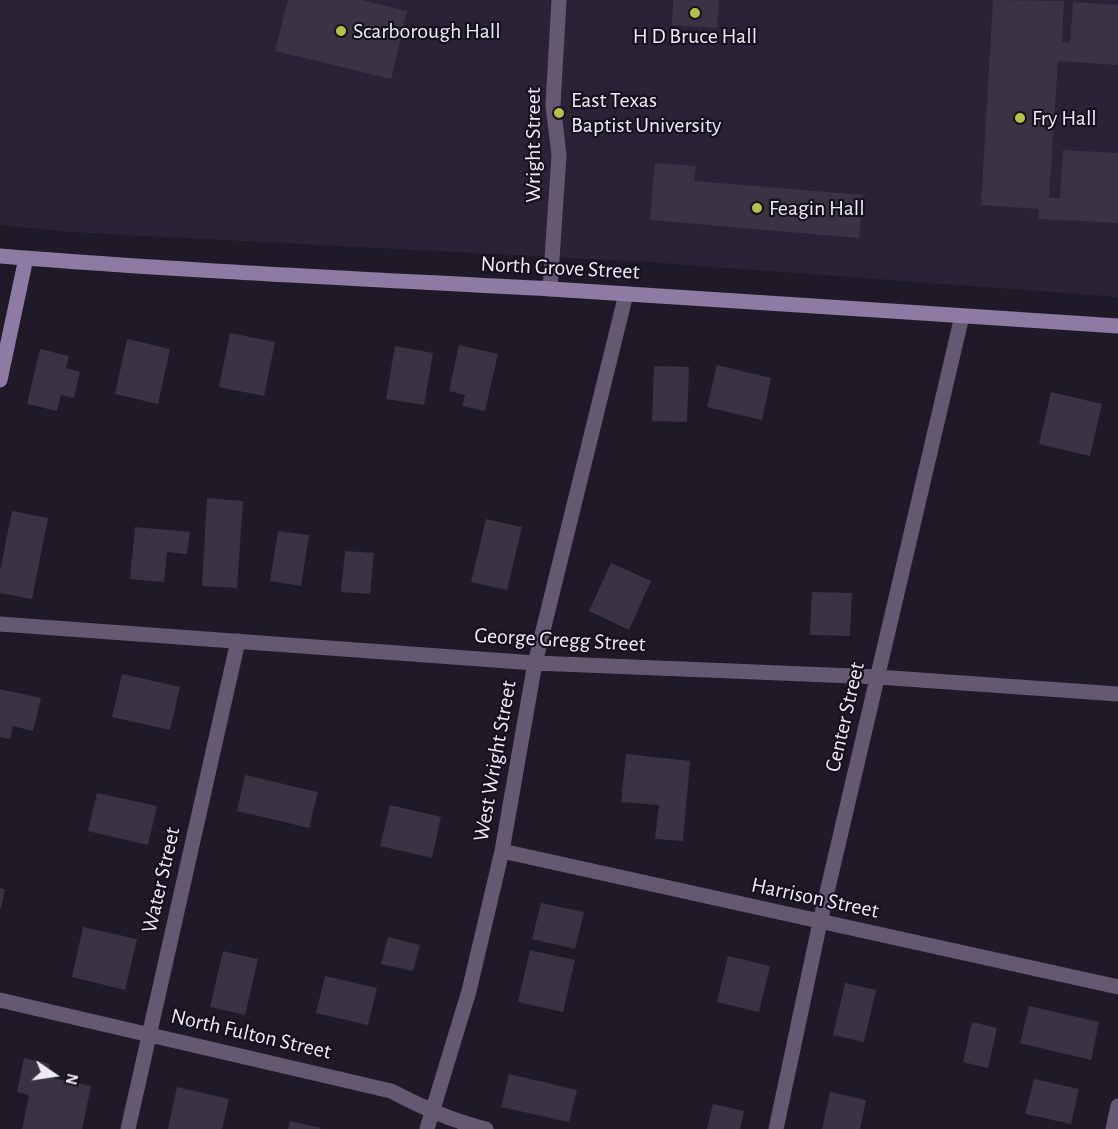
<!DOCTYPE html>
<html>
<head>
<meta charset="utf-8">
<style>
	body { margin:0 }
	#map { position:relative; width:1118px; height:1129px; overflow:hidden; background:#201928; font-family:"Alegreya Sans",sans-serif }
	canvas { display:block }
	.north { position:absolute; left:24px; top:1045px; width:60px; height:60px; -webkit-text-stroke:4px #17101e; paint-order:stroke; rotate:103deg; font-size:16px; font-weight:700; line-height:24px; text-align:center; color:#efeaf5 }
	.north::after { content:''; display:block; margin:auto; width:21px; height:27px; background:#efeaf5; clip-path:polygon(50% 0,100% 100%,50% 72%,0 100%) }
</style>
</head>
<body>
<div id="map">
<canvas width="1118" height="1129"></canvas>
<div class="north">N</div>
</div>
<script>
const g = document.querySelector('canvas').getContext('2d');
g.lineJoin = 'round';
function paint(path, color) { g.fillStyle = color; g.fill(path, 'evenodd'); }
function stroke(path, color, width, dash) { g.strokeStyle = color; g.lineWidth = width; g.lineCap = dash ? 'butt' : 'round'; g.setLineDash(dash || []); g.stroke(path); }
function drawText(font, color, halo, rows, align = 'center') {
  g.font = font + ' "Alegreya Sans",sans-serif'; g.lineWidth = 4.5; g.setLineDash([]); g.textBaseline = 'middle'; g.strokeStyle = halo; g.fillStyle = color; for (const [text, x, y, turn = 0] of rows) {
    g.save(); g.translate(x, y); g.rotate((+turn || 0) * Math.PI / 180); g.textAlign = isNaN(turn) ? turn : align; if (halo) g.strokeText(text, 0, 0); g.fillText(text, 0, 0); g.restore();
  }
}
paint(new Path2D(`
	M0 0H1118V297L647 262 70 232 0 225Z`), '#2b2236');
paint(new Path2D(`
	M288 0H362L407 11 391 79 275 51Z
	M673 0H719L717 28 672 25Z
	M993 0 1064 1 1062 42H1065L1070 43 1073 2 1118 5V65L1058 61 1049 198H1060L1063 150 1118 153V223L1038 219 1039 209 981 205Z
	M655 163 696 166 694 181 863 195 859 238 650 220Z
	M230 333 275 342 264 396 219 387Z
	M127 339 170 349 158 404 115 394Z
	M459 345 498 354 485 411 462 406 465 395 449 391Z
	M395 346 433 353 424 405 386 399Z
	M40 349 69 356 66 368 80 372 74 398 61 395 57 411 27 404Z
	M717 365 771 378 762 420 707 407Z
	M654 366 689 367 687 422 652 421Z
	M1051 392 1102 404 1090 456 1039 444Z
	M207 498 243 501 237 588 202 586Z
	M12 511 48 518 32 599 0 593V571Z
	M486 519 522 527 507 590 471 582Z
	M135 527 190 532 187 554 167 552 164 582 130 579Z
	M278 531 309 535 301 586 270 581Z
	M345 551 374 553 370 594 341 592Z
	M611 563 651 581 629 630 589 611Z
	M812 592 852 593 850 636 810 635Z
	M122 674 180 687 170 730 112 717Z
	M0 689 41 698 33 731 13 726 10 739 0 737Z
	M626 754 690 761 683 841 655 839 659 805 621 802Z
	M245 775 318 792 309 828 237 811Z
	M97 793 157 806 148 845 88 831Z
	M390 805 441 817 432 858 380 846Z
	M0 888 5 889 1 909H0Z
	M541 903 584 912 575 949 532 939Z
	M83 927 137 939 125 990 72 977Z
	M388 937 420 945 413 971 381 964Z
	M530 950 575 960 563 1012 518 1002Z
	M223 951 258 959 245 1015 210 1007Z
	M728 956 770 966 759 1012 717 1002Z
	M325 976 377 988 368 1025 316 1013Z
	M845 983 876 990 864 1042 833 1035Z
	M1029 1006 1099 1022 1091 1060 1020 1043Z
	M972 1022 997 1028 988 1068 963 1062Z
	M24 1058 50 1064 47 1077 91 1086 82 1129H22L29 1095 17 1092Z
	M509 1074 577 1090 569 1122 501 1107Z
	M1034 1079 1079 1089 1071 1124 1025 1114Z
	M177 1087 229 1099 222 1129H168Z
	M830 1092 866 1100 860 1129H822Z
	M713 1104 744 1111 740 1129H707Z
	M290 1121 321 1128 320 1129H288Z`), '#3b3343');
stroke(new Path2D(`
	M550 289 559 155 553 105 559 0
	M0 624 535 663 878 677 1118 694
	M502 851 1118 987
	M0 1000 391 1091C422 1107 452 1121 486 1129
	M128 1129 238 641
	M427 1129 469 991 502 851 535 663 626 294
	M776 1129 820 922 962 316
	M1113 1129 1118 1106`), '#655972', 15);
stroke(new Path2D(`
	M0 256C183 271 367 279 551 289 740 300 929 314 1118 326
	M0 380 26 258`), '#8e7ba4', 15);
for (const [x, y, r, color] of [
	[695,13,6,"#b6c148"],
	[341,31,6,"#b6c148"],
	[559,113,6,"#b6c148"],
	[1020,118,6,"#b6c148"],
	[757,208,6,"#b6c148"]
]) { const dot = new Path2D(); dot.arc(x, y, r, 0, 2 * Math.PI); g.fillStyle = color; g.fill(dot); stroke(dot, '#17101e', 2); }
drawText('22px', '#efeaf5', '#17101e', [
	["Scarborough Hall",353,31],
	["H D Bruce Hall",695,36,"center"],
	["East Texas",571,100],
	["Baptist University",571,125],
	["Fry Hall",1032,118],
	["Feagin Hall",769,208]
], 'left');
drawText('22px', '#efeaf5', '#17101e', [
	["Wright Street",533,145,-90],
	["North Grove Street",560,268,3],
	["George Gregg Street",560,640,3],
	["Center Street",845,717,-77],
	["West Wright Street",495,761,-80],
	["Water Street",161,880,-77],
	["Harrison Street",815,898,12],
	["North Fulton Street",251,1034,13]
]);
</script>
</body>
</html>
